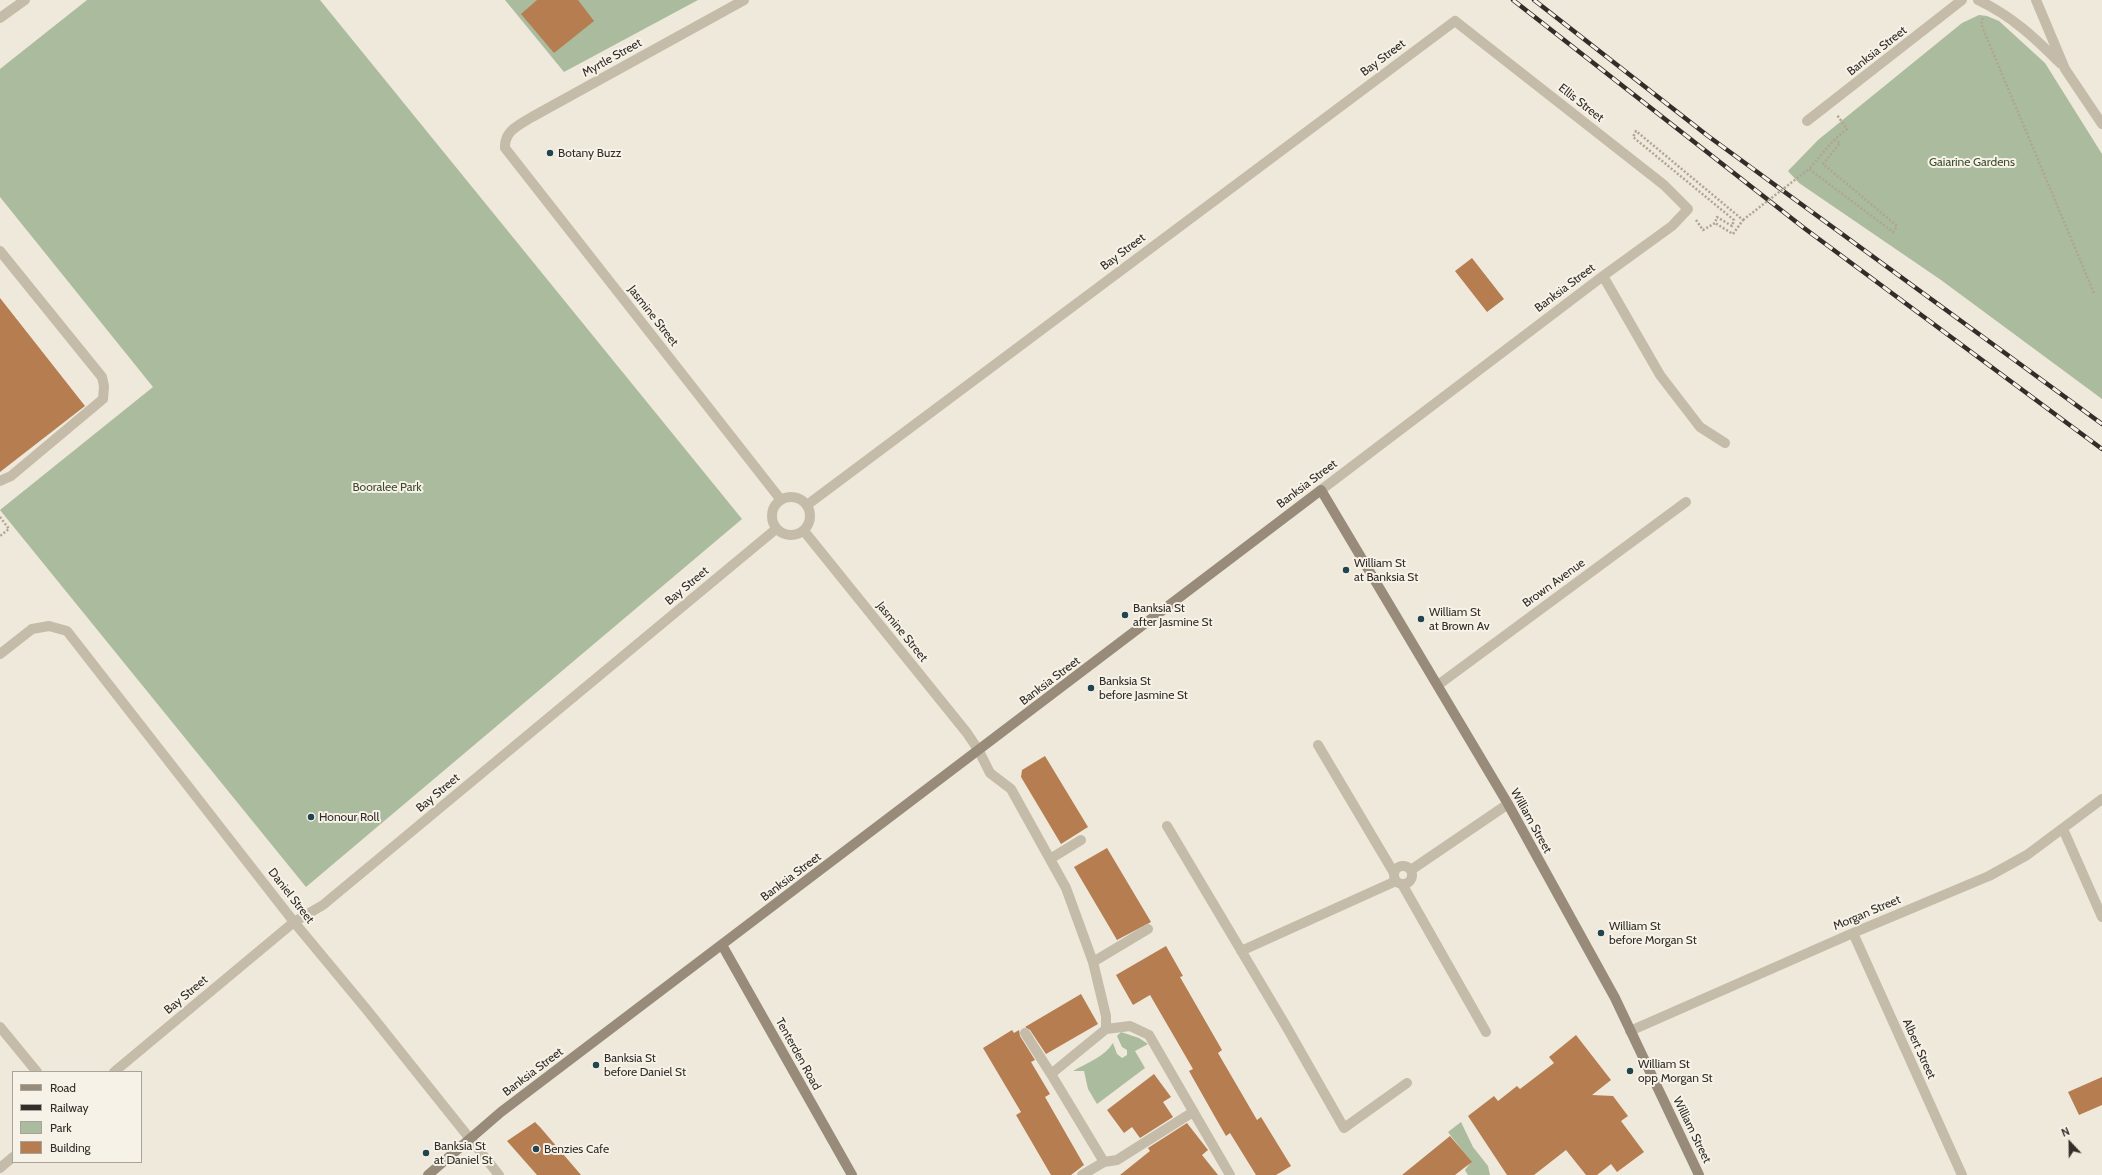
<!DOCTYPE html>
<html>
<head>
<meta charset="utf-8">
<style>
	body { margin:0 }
	#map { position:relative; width:2102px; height:1175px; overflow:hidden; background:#eee9db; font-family:Cabin,sans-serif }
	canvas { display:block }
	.legend { position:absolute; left:12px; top:1071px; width:130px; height:92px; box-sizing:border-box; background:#f6f2e7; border:1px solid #a8a39b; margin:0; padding:5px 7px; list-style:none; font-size:12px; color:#322d28 }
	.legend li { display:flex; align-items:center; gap:8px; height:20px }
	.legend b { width:20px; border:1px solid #a8a39b }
	.north { position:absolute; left:2050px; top:1123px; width:40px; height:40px; -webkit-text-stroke:3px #f6f2e7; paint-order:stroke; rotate:338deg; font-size:11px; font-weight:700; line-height:16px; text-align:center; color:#322d28 }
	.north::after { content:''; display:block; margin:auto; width:14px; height:18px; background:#322d28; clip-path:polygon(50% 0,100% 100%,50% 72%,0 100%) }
</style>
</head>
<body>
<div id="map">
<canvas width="2102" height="1175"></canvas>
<ul class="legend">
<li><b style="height:5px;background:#988b7a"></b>Road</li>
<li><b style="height:5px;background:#322d28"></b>Railway</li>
<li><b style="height:11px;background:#abbb9d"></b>Park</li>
<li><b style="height:11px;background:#b67d51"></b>Building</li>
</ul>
<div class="north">N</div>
</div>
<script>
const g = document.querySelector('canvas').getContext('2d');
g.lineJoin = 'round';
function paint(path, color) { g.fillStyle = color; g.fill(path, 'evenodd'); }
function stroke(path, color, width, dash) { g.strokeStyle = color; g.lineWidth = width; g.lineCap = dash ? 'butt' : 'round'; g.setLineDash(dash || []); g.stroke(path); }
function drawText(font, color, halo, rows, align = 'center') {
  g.font = font + ' Cabin,sans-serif'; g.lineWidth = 4; g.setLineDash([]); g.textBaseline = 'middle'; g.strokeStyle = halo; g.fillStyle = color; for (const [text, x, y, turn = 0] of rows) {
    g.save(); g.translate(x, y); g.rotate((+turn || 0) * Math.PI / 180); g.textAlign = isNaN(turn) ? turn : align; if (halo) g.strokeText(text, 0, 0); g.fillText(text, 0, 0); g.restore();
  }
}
paint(new Path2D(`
	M87 0H320L742 519 306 887 0 510 153 387 0 197V69Z
	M505 0H698L564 72Z
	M1979 15 1987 16 1999 21 2045 63 2102 154V399L1941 280 1799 183 1788 171 1818 140 1962 23Z
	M1121 1032 1139 1038 1148 1044 1135 1051 1145 1068 1097 1104 1088 1089 1084 1071H1073C1087 1063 1104 1057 1113 1043L1117 1054 1122 1058 1127 1055V1050L1122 1047 1117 1036Z
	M1461 1122 1473 1147 1488 1166 1490 1175H1468L1465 1170 1471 1162 1448 1132Z`), '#abbb9d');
paint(new Path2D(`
	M537 0H578L594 21 554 53 521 14Z
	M1472 258 1504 299 1487 312 1455 271Z
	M0 298 85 406 0 472Z
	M1045 756 1088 827 1061 844 1021 777 1022 770Z
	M1107 848 1151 922 1117 940 1074 867Z
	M1166 946 1183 976 1180 977 1222 1050 1218 1053 1257 1120 1261 1117 1291 1166 1276 1175H1256L1230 1133 1226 1136 1215 1117 1189 1071 1193 1069 1150 995 1133 1005 1116 975Z
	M1081 994 1098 1024 1046 1054 1030 1030 1025 1027Z
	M1012 1030 1014 1033 1019 1030 1020 1036 1035 1060 1031 1062 1050 1094 1045 1097 1084 1165 1071 1175H1051L1016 1115 1021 1112 983 1048Z
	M1576 1035 1611 1080 1592 1095 1613 1096 1628 1116 1621 1121 1644 1152 1617 1172 1611 1164 1597 1175H1586L1566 1150 1534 1175H1507L1468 1116 1494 1096 1498 1101 1517 1086 1520 1089 1554 1063 1549 1057Z
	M1154 1074 1171 1097 1163 1102 1173 1117 1140 1138 1132 1127 1124 1133 1107 1110Z
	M2102 1077V1105L2079 1115 2068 1092Z
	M535 1122 540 1127 581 1175H537L507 1141Z
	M1187 1123 1208 1150 1202 1155 1218 1175H1120L1150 1151 1148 1148Z
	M1450 1136 1472 1162 1464 1168 1455 1175H1402Z`), '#b67d51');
stroke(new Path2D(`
	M1983 18 1981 24 2094 293
	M1834 140 1840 143 1823 164 1897 226 1893 232 1809 169 1834 140 1847 129 1837 115
	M1696 220 1703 230 1715 223 1717 217 1732 226 1734 220 1633 137 1636 131 1743 220 1733 234 1715 223
	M0 517 9 529 0 536`), '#b0a593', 2.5, [2, 2]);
stroke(new Path2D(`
	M0 251 102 377 104 386 103 399 11 476 0 481
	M1318 745 1394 873
	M979 751 990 773 1011 789 1066 888 1093 962 1106 1016V1029
	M1167 826 1286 1026 1344 1128 1407 1083
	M1050 859 1081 840
	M1394 875a9 9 0 1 1 18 0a9 9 0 1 1-18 0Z
	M1411 870 1508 804
	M1402 884 1486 1032
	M1241 951 1396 881
	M1093 962 1148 929
	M1025 1033 1051 1074
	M1104 1162 1051 1074 1106 1029 1130 1026 1149 1035 1230 1175
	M1082 1175 1104 1162 1117 1160 1193 1112`), '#c4bba9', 10);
stroke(new Path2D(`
	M744 0 532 117C519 125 504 131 505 148L781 500
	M1978 0C2012 16 2035 38 2061 64
	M2036 0 2065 69 2102 124
	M0 18 25 0
	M1807 121 1962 0
	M1603 276 1660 375 1700 427 1725 443
	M772 516a19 19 0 1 1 38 0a19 19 0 1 1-38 0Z
	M807 505 1455 21 1664 185 1688 209 1672 226 1603 276 1321 490
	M804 531 967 733 979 751
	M0 654 32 629 49 626 67 631 294 922 367 1010 499 1175
	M1438 685 1686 502
	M2063 829 2102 917
	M1853 933 1962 1175
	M0 1027 37 1072
	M1630 1031 1853 933 1989 876 2027 855 2102 799
	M114 1072 294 922 323 905 776 529
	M0 1168 13 1157`), '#c4bba9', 10);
stroke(new Path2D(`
	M722 945 852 1175
	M428 1175 501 1112 1321 490 1508 804 1615 998 1699 1175`), '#988b7a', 10);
const rail = new Path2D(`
	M1513 0 1804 228 2102 449
	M1534 0 1708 136 2102 424`);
stroke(rail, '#322d28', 4.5);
stroke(rail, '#f6f2e7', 3, [9]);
stroke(new Path2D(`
	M1743 220 1809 169`), '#b0a593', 2.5, [2, 2]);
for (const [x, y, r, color] of [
	[550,153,4,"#23434e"],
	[1346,570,4,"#23434e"],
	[1125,615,4,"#23434e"],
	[1421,619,4,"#23434e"],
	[1091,688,4,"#23434e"],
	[311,817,4,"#23434e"],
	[1601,933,4,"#23434e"],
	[596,1065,4,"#23434e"],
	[1630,1071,4,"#23434e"],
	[536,1149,4,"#23434e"],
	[426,1153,4,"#23434e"]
]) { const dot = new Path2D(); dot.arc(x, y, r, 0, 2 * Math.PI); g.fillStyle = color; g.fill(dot); stroke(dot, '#f6f2e7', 1.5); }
drawText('12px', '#322d28', '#f6f2e7', [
	["Banksia Street",1877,51,-38],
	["Myrtle Street",612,58,-29],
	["Bay Street",1383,58,-37],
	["Ellis Street",1581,103,38],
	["Bay Street",1123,252,-37],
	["Banksia Street",1565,288,-37],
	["Jasmine Street",653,316,52],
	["Banksia Street",1307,484,-37],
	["Brown Avenue",1554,583,-36],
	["Bay Street",687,586,-40],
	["Jasmine Street",902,632,51],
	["Banksia Street",1050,681,-37],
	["Bay Street",438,793,-40],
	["William Street",1531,821,61],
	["Banksia Street",791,877,-37],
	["Daniel Street",291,896,52],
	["Morgan Street",1867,913,-23],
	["Bay Street",186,995,-40],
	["Albert Street",1919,1049,66],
	["Tenterden Road",798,1054,61],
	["Banksia Street",533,1072,-37],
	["William Street",1692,1130,64]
]);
drawText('12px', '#322d28', '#f6f2e7', [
	["Botany Buzz",558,153],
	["William St",1354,563],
	["at Banksia St",1354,577],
	["Banksia St",1133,608],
	["after Jasmine St",1133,622],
	["William St",1429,612],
	["at Brown Av",1429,626],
	["Banksia St",1099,681],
	["before Jasmine St",1099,695],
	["Honour Roll",319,817],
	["William St",1609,926],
	["before Morgan St",1609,940],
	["Banksia St",604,1058],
	["before Daniel St",604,1072],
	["William St",1638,1064],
	["opp Morgan St",1638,1078],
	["Banksia St",434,1146],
	["at Daniel St",434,1160],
	["Benzies Cafe",544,1149]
], 'left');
drawText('12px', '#3c4d2f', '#f6f2e7', [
	["Gaiarine Gardens",1972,162],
	["Booralee Park",387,487]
]);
</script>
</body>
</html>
